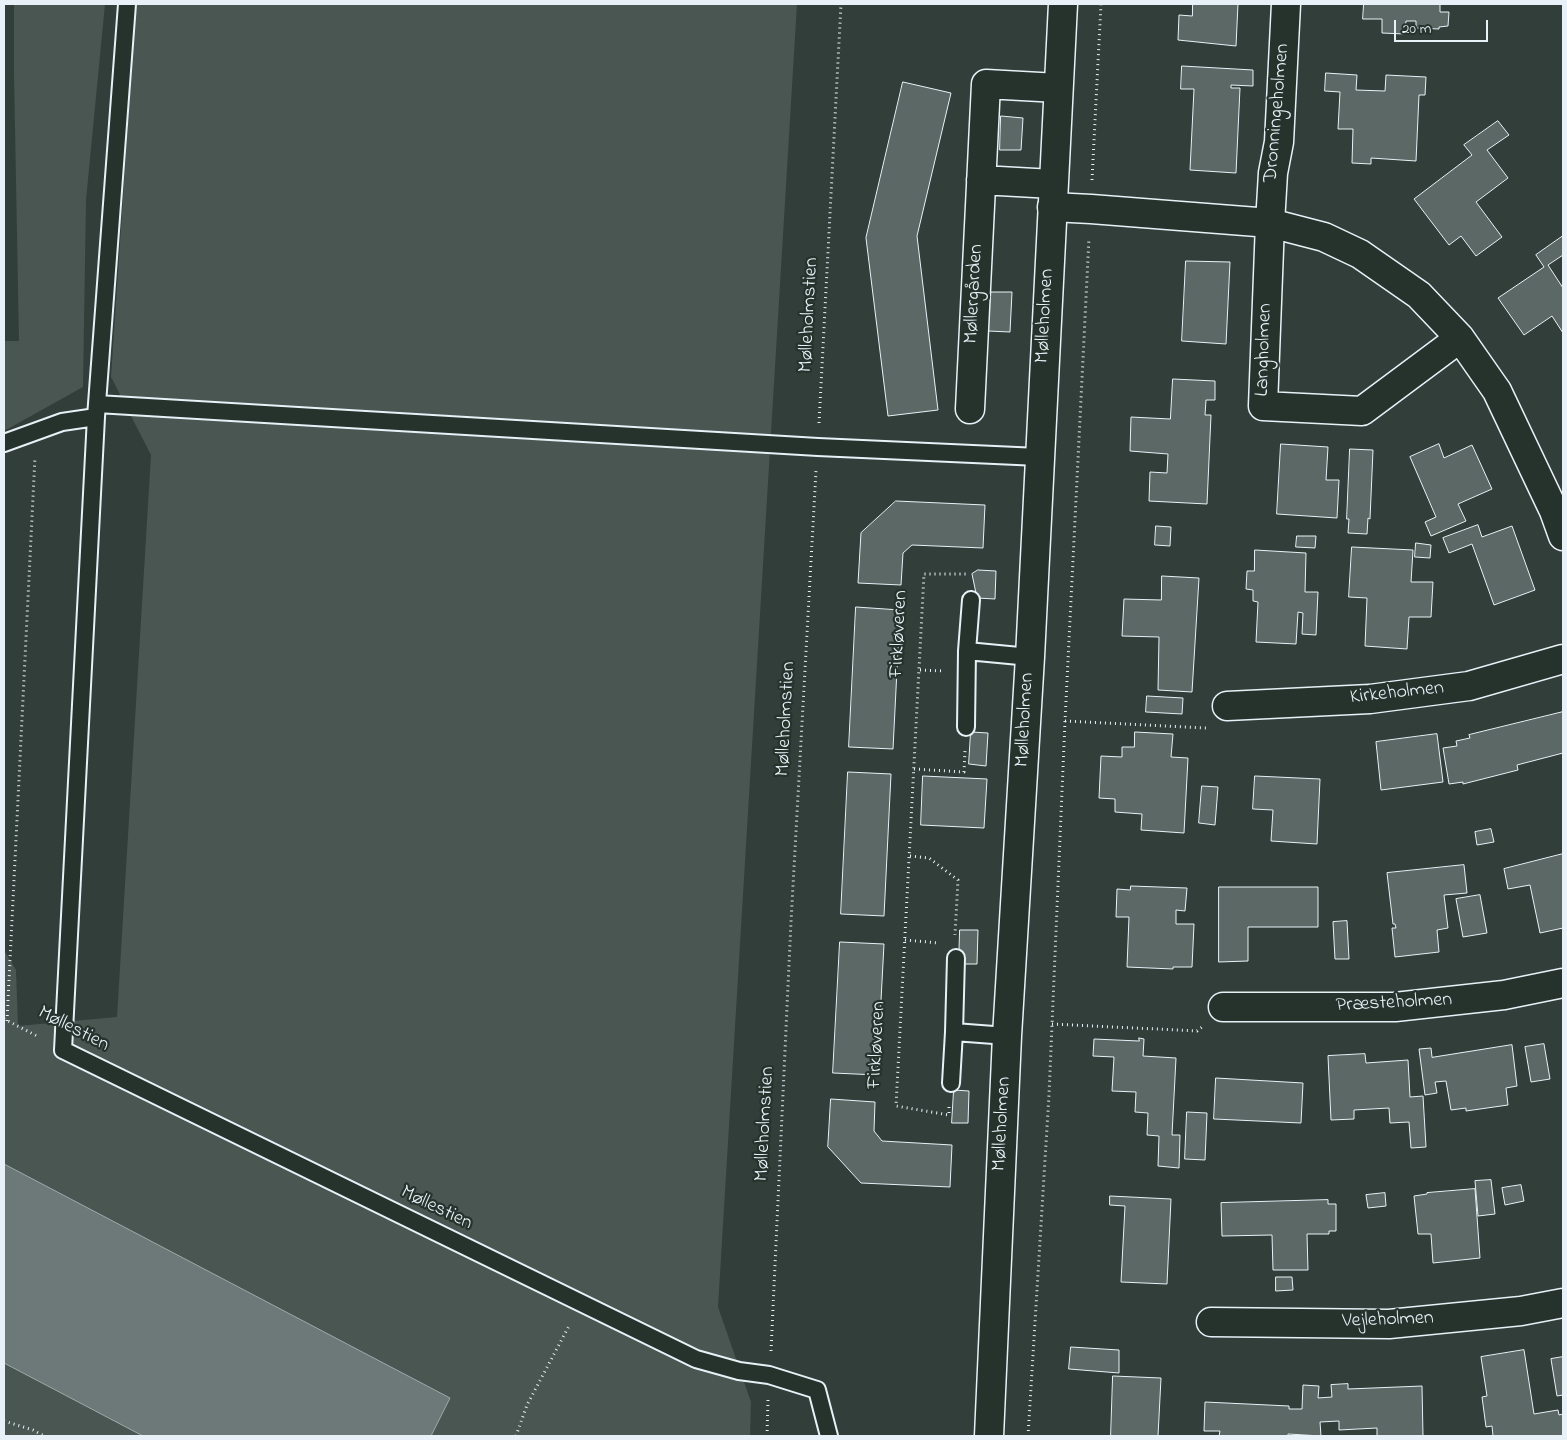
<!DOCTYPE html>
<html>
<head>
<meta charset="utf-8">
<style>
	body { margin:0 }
	#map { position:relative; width:1567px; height:1440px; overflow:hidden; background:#323e39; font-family:"Indie Flower",sans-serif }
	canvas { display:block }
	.frame { position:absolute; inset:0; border:5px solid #e8f1f8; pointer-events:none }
	.scale { position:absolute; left:1394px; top:20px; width:94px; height:22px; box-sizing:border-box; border:2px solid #e8f1f8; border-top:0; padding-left:6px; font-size:15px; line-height:18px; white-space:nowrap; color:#e8f1f8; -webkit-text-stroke:4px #26332d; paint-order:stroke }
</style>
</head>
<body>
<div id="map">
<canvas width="1567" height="1440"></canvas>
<div class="frame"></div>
<div class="scale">20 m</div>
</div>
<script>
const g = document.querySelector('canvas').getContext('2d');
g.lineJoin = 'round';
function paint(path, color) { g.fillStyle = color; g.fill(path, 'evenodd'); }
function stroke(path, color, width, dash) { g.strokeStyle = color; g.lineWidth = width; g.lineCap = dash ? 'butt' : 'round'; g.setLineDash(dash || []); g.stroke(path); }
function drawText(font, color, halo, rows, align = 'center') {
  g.font = font + ' "Indie Flower",sans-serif'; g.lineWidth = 4.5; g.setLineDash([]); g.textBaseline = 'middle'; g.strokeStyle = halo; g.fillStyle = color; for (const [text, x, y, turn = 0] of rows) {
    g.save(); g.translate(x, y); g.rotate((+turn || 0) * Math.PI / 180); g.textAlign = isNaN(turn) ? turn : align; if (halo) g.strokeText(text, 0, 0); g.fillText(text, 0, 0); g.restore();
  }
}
paint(new Path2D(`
	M14 4H105L86 200 83 387 4 431V341H19L14 74Z
	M136 4H797L718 1307 751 1402 750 1436H4V950L16 970 18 1026 117 1017 151 455 111 377Z`), '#495651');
const water = new Path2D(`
	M4 1164 450 1398 431 1436H143L4 1363Z`);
paint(water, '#6d7978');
stroke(water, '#9ea9ab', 1);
const building = new Path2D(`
	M1193 4H1238L1236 46 1178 40 1179 15 1192 16Z
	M1364 4H1440V12H1449L1448 26 1439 27V29L1416 28V21H1406L1405 34 1382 33V19H1363Z
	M1182 66 1253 70V86L1231 85V88H1240L1236 173 1190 170 1194 89H1181Z
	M1326 73 1357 75 1356 90 1385 91 1386 75 1426 77 1425 95H1419L1416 161 1371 158V164L1352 163 1353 129H1338L1340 92 1325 91Z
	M903 82 951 93 917 236 938 410 888 416 866 238Z
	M1001 116 1023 118 1021 150H1000Z
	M1498 121 1509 135 1487 150 1508 178 1476 202 1502 237 1476 256 1461 236 1449 245 1414 199 1472 155 1464 145Z
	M1563 236V255L1548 265 1563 288V333L1552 316 1524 335 1498 298 1544 267 1536 255Z
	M1186 261 1230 262 1226 344 1182 341Z
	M990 292H1012L1010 332 988 331Z
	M1173 379 1215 381V400H1206L1205 415H1211L1207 504 1149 501 1150 472 1167 473 1168 454 1130 451 1131 417 1170 419Z
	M1281 444 1328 447 1326 480H1339L1337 518 1277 514Z
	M1439 444 1444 458 1472 445 1492 489 1458 504 1466 521 1431 536 1425 522 1436 517 1410 457Z
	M1350 449 1373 450 1370 519 1368 518 1367 534 1348 533 1349 519H1347Z
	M896 501 985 505 983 548 912 545 903 553 901 585 858 583 861 533Z
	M1478 525 1482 537 1512 526 1535 590 1494 605 1472 544 1449 553 1443 538Z
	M1156 526 1171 527 1170 546 1155 545Z
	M1297 536H1316L1315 548 1296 547Z
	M1416 543 1431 545 1430 558 1415 557Z
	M1352 547 1413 550 1411 582H1433L1431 617H1409L1407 649 1365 646 1367 598 1349 597Z
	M1255 550 1306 553 1305 592H1318L1316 635 1302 634 1303 613 1298 612 1296 644 1256 642 1258 602 1253 601V590L1246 589 1247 571H1254Z
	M978 570 996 571 995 599 977 598 972 574Z
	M1162 576 1199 578 1192 692 1158 690 1159 637 1122 636 1124 599 1161 600Z
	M856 607 900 610 893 749 849 747Z
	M1147 696 1183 698 1182 714 1146 712Z
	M1563 712V753L1517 765 1518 770 1463 784V782L1449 784 1443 748 1457 746 1456 741 1470 738 1469 735Z
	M971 732 988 733 986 766 969 764Z
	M1135 732 1173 734 1171 757 1188 758 1184 833 1141 830 1142 814 1115 812V799L1099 798 1101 756 1122 757V747H1134Z
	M1437 734 1443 782 1381 790 1376 742Z
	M848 772 891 774 884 916 841 914Z
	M923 776 987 779 984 828 921 825Z
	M1255 776 1320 779 1317 844 1271 841 1273 810 1253 809Z
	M1202 786 1218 787 1215 825 1199 823Z
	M1491 829 1494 842 1477 845 1475 832Z
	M1563 854V928L1540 933 1530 885 1508 889 1504 869Z
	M1464 865 1467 893 1444 895 1448 928 1437 930 1439 952 1395 957 1392 928H1396L1395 924H1393L1387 873Z
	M1131 886 1187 888 1185 911 1176 910V924H1194L1192 967H1173V969L1127 967 1129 917H1116L1117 889 1130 890Z
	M1219 887H1318V927H1248V961L1219 962Z
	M1480 895 1487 933 1463 937 1456 899Z
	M1347 921 1349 959H1335L1333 922Z
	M960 930H978L977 964H959Z
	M840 942 884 944 877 1075 833 1073Z
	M1139 1038 1144 1039 1143 1056 1176 1058 1172 1135H1180L1179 1168 1158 1166 1159 1136 1147 1135 1148 1113 1135 1112 1136 1092 1112 1091 1114 1057 1093 1056 1094 1039 1139 1041Z
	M1544 1044 1550 1079 1531 1082 1525 1047Z
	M1512 1045 1517 1086 1506 1088 1508 1105 1466 1111V1108L1451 1110 1446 1081 1435 1082 1437 1093 1425 1095 1419 1049 1431 1048 1432 1057Z
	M1365 1054 1366 1063 1408 1060 1410 1097 1423 1096 1426 1147 1411 1148 1409 1122 1390 1123 1389 1108 1354 1110V1119L1331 1120 1328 1056Z
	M1216 1078 1303 1083 1301 1123 1214 1119Z
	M954 1090 969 1091 968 1123H952Z
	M831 1099 875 1102 874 1131 882 1141 952 1145 950 1187 861 1183 828 1147Z
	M1187 1112 1207 1113 1205 1160 1185 1159Z
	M1491 1180 1495 1214 1478 1216 1475 1181Z
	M1521 1185 1524 1201 1505 1205 1502 1188Z
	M1475 1189 1480 1258 1433 1263 1431 1234H1418L1414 1196 1427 1194V1193Z
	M1385 1193 1386 1206 1368 1208 1366 1195Z
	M1110 1196 1171 1199 1167 1284 1121 1282 1125 1206 1110 1205Z
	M1328 1200V1204H1336V1231H1329V1234H1307L1308 1270H1273L1272 1235 1222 1236 1221 1203Z
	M1276 1277H1292L1293 1290 1276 1291Z
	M1071 1347 1119 1350V1373L1069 1369Z
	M1524 1350 1534 1414 1558 1410 1559 1415 1563 1414V1436H1493L1492 1426 1486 1427 1482 1397 1487 1396 1481 1357Z
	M1563 1357V1395L1557 1396 1551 1359Z
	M1113 1376 1161 1378 1158 1436H1111Z
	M1348 1384V1389L1422 1386 1423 1436H1377V1428L1339 1430V1421L1320 1422 1321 1436 1288 1434V1436H1219L1220 1431H1204L1205 1402 1289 1406V1409H1302L1303 1385 1319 1386 1318 1398 1332 1397 1331 1385Z`);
paint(building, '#5c6865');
stroke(building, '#e8f1f8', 1);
const service = new Path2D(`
	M127 4 96 417 63 1050 696 1359 739 1371 769 1375 817 1390 829 1436
	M97 404 818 447 1039 457
	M4 443 62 422 96 417
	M971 600 967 651 1030 657
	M966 727 967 651
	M956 958 954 1032 1007 1036
	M951 1083 954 1032`);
const minor = new Path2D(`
	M1286 4 1279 142 1273 173 1270 223 1263 406 1362 411 1460 338
	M981 180 1053 184
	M1052 207 1091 209 1270 223 1324 237 1360 254 1419 295 1460 338 1497 391 1554 511 1563 536
	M970 409 986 84 1058 88
	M1227 706 1370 699 1469 686 1563 659
	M1223 1007H1395L1504 995 1563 983
	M1211 1322 1389 1324 1521 1311 1563 1303`);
const tertiary = new Path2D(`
	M989 1436 1007 1036 1030 657 1063 4`);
stroke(service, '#e8f1f8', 20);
stroke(minor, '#e8f1f8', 31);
stroke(tertiary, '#e8f1f8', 31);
stroke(new Path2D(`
	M1092 180 1101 4
	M819 423 841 4
	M920 670 944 671
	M1065 721 1207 728
	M914 769 964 772 965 751
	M910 856 929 858 958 880 955 935
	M905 940 939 943
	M4 1019 39 1037
	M7 1021 35 457
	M1052 1024 1197 1031 1202 1027
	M949 1107V1115L896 1106 924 574H967
	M771 1351 791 922 816 471
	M4 1421 33 1430 44 1436
	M516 1436 527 1405 570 1324
	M767 1436 768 1400
	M1028 1436 1049 1095 1065 721 1089 238`), '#e8f1f8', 3, [1, 4]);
stroke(service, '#26332d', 16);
stroke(minor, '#26332d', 28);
stroke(tertiary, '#26332d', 28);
drawText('20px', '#e8f1f8', '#26332d', [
	["Dronningeholmen",1278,113,-85],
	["Møllergården",975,294,-87],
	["Mølleholmstien",810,315,-87],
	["Mølleholmen",1046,316,-87],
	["Langholmen",1265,350,-88],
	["Firkløveren",900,634,-87],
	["Kirkeholmen",1397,694,-6],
	["Mølleholmstien",787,719,-87],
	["Mølleholmen",1026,720,-87],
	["Præsteholmen",1394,1004,-3],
	["Møllestien",73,1030,27],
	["Firkløveren",878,1045,-87],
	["Mølleholmstien",766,1124,-87],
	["Mølleholmen",1003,1124,-87],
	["Møllestien",436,1209,26],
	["Vejleholmen",1388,1321,-2]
]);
</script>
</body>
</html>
